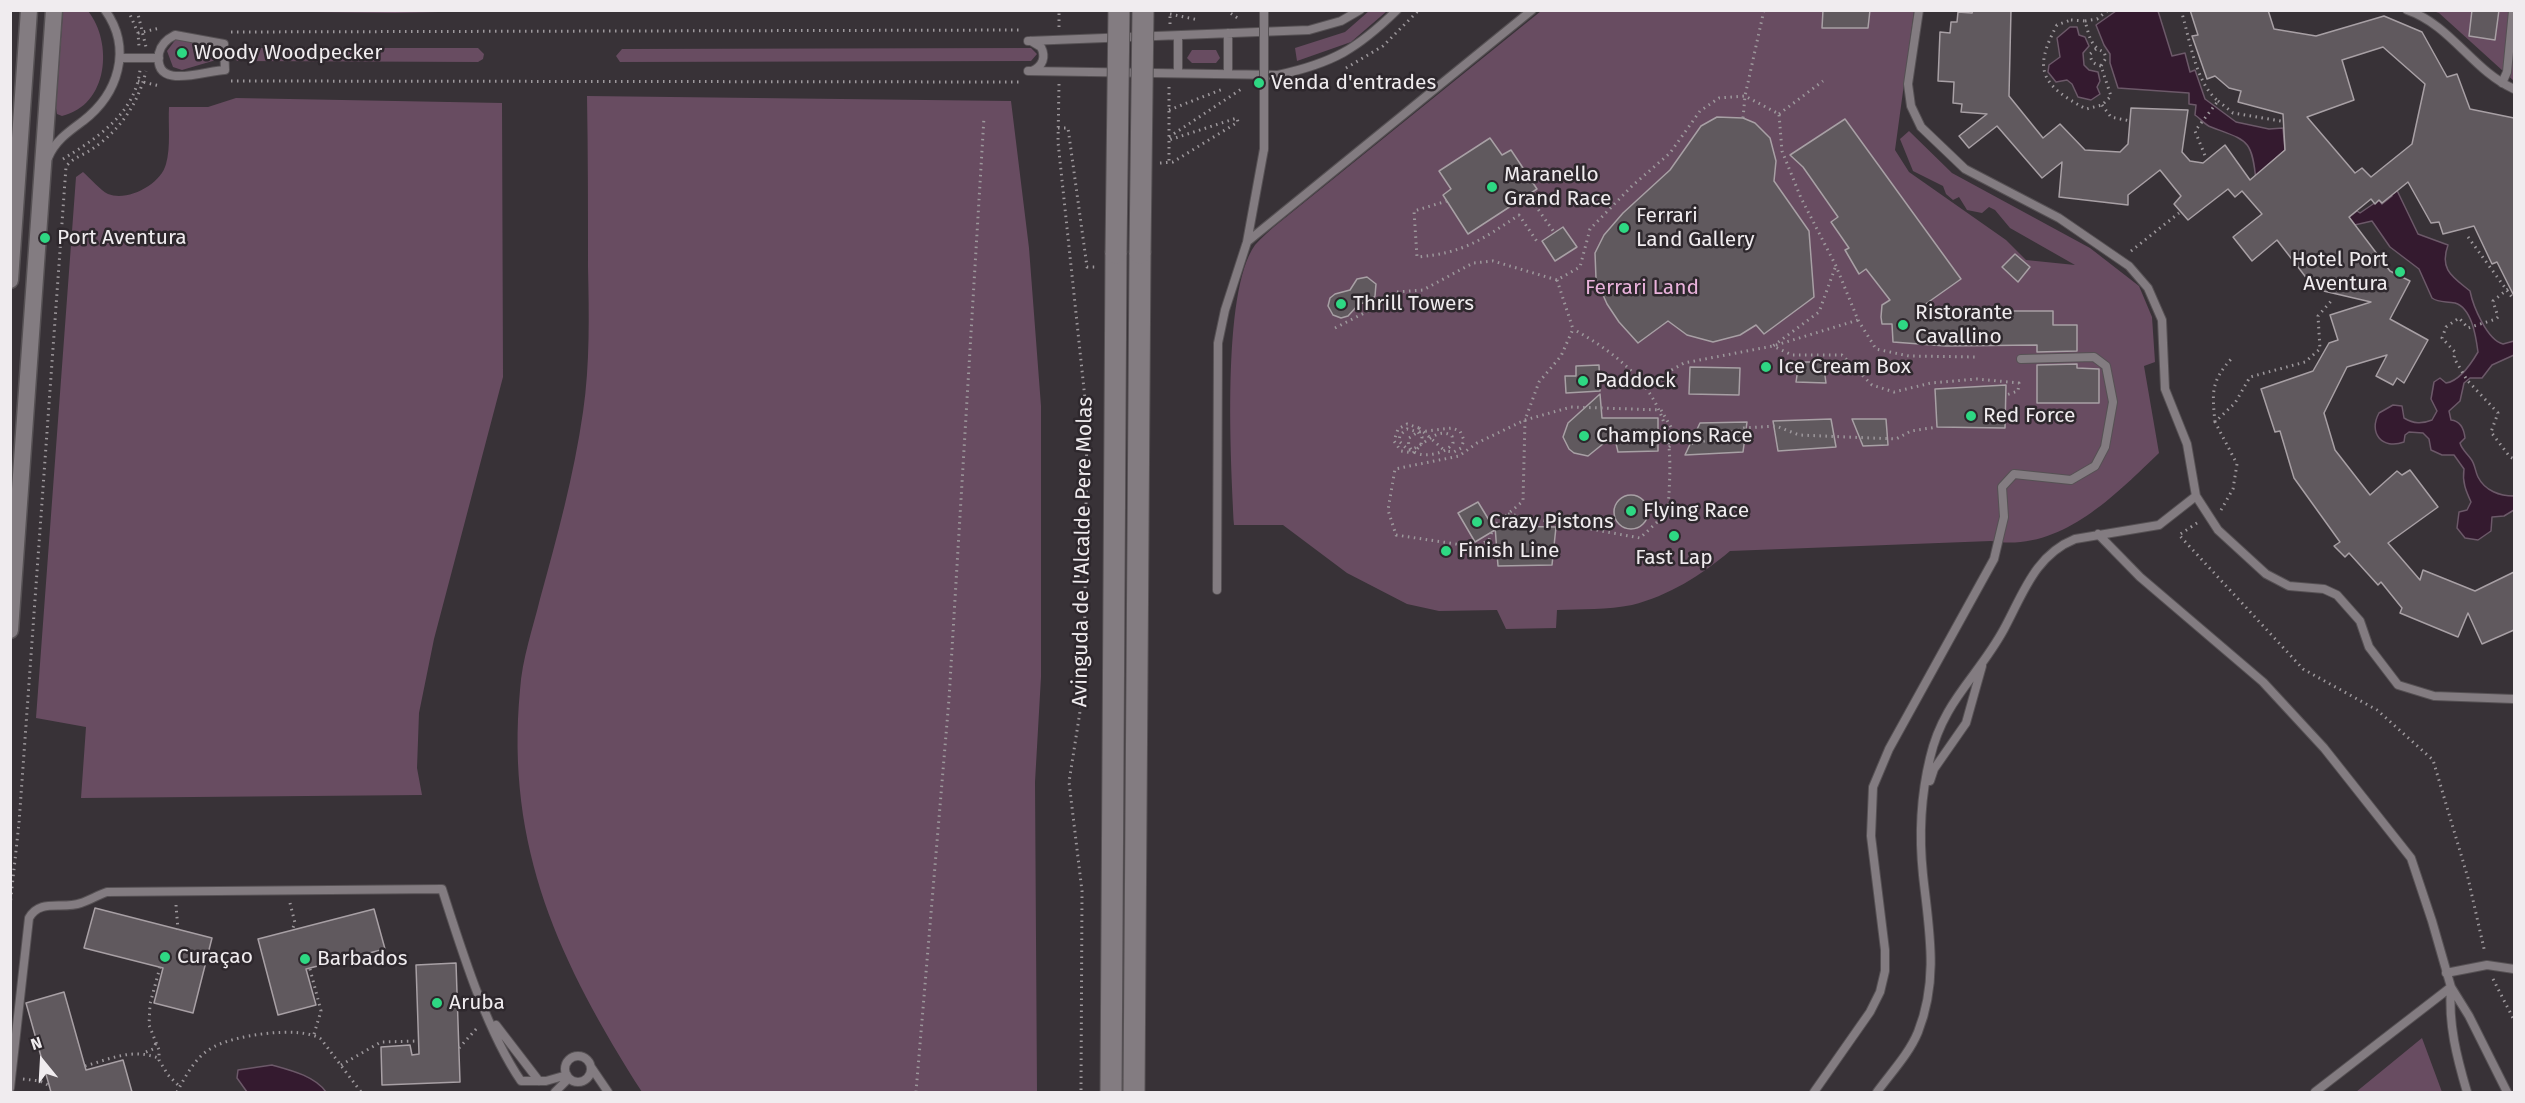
<!DOCTYPE html>
<html>
<head>
<meta charset="utf-8">
<style>
	body { margin:0 }
	#map { position:relative; width:2525px; height:1103px; overflow:hidden; background:#383237; font-family:"Fira Sans",sans-serif }
	canvas { display:block }
	.frame { position:absolute; inset:0; border:12px solid #f0ecef; pointer-events:none }
	.north { position:absolute; left:12px; top:1031px; width:60px; height:60px; -webkit-text-stroke:4px #2e282d; paint-order:stroke; rotate:342deg; font-size:16px; font-weight:700; line-height:24px; text-align:center; color:#f0ecef }
	.north::after { content:''; display:block; margin:auto; width:21px; height:27px; background:#f0ecef; clip-path:polygon(50% 0,100% 100%,50% 72%,0 100%) }
</style>
</head>
<body>
<div id="map">
<canvas width="2525" height="1103"></canvas>
<div class="frame"></div>
<div class="north">N</div>
</div>
<script>
const g = document.querySelector('canvas').getContext('2d');
g.lineJoin = 'round';
function paint(path, color) { g.fillStyle = color; g.fill(path, 'evenodd'); }
function stroke(path, color, width, dash) { g.strokeStyle = color; g.lineWidth = width; g.lineCap = dash ? 'butt' : 'round'; g.setLineDash(dash || []); g.stroke(path); }
function drawText(font, color, halo, rows, align = 'center') {
  g.font = font + ' "Fira Sans",sans-serif'; g.lineWidth = 5; g.setLineDash([]); g.textBaseline = 'middle'; g.strokeStyle = halo; g.fillStyle = color; for (const [text, x, y, turn = 0] of rows) {
    g.save(); g.translate(x, y); g.rotate((+turn || 0) * Math.PI / 180); g.textAlign = isNaN(turn) ? turn : align; if (halo) g.strokeText(text, 0, 0); g.fillText(text, 0, 0); g.restore();
  }
}
paint(new Path2D(`
	M63 11H88C113 42 109 105 62 116L57 114 56 108Z
	M227 11 484 10V11L395 13Z
	M1369 11H1387L1351 42 1297 61 1295 48 1345 32Z
	M1541 11H1914L1895 150 1909 172 2006 240 2026 260 2075 265 2010 228 1995 210 1989 207 1982 213 1967 210 1959 197 1953 200 1946 194 1943 186 1913 171 1900 139 1909 131 1952 173 2090 248 2139 286 2152 317 2155 362 2144 366 2159 453C2114 496 2060 553 1991 541L1730 551C1702 575 1668 596 1632 605 1608 610 1581 609 1557 610L1556 628 1506 629 1497 610 1439 611 1407 604 1347 573 1283 525H1234C1231 464 1221 292 1255 245 1261 238 1268 232 1275 226Z
	M2433 11H2514V81L2439 13Z
	M176 39C189 38 209 43 217 53L216 60 182 70 173 67 167 51Z
	M238 48H478L484 54 483 59 478 62 237 61 232 54Z
	M1031 48 1037 54 1031 61 620 62 616 56 622 49Z
	M1192 50H1216L1220 58 1216 63H1192L1187 58Z
	M587 96 1011 101 1029 248 1041 406V677L1035 782 1037 1092H642C560 963 505 848 520 690 522 659 533 628 540 599 557 537 574 475 583 412 590 364 589 315 588 267 588 210 588 153 587 96Z
	M236 98 502 103 503 377 434 639 419 713 417 768 422 795 81 798 86 727 36 718 76 177 83 172C90 178 100 190 108 194 128 202 161 184 166 164 171 147 168 125 169 107H208Z
	M2422 1038 2442 1092H2356Z`), '#684c61');
const water = new Path2D(`
	M2116 11H2158L2172 56 2185 53 2190 72 2195 70 2205 99 2236 122 2269 129 2283 128 2285 150 2268 165 2271 170 2256 181C2252 138 2247 141 2211 127 2205 125 2201 119 2195 115L2196 105 2189 104V93L2118 88 2110 63V54L2104 45 2096 25Z
	M2070 27H2077L2079 35 2085 37 2089 46 2083 53 2084 65 2089 70 2098 72 2100 81 2097 87 2100 94 2091 100 2078 97 2072 84 2067 80 2056 82 2048 72 2049 65 2060 57 2057 38Z
	M2392 180 2418 234 2448 245C2439 270 2453 277 2470 291 2473 306 2487 340 2503 344L2514 341V355L2492 365 2482 378H2470L2464 383 2460 401 2449 411 2451 420C2461 421 2464 429 2465 438L2460 443C2462 450 2467 453 2471 459 2475 464 2475 471 2478 477 2485 491 2500 496 2514 496V510L2504 516 2492 517 2491 531 2478 540 2465 538 2457 528 2459 512 2467 510 2471 502C2466 491 2462 482 2464 469L2454 455H2442L2431 450 2429 439 2423 433 2409 432 2405 435 2404 442C2382 450 2368 433 2379 413L2393 405 2402 406 2404 418C2414 424 2422 424 2432 420L2437 411 2431 399 2434 382 2440 378 2446 383C2460 381 2471 364 2478 352 2476 337 2472 308 2455 303 2446 301 2439 303 2432 298L2419 269 2390 247 2372 221 2333 230 2357 211 2360 213 2379 200 2382 204 2392 196 2384 186Z
	M272 1065C290 1070 315 1076 326 1092H247L237 1078 238 1070Z`);
paint(water, '#341a2f');
stroke(water, '#6c5969', 1.5);
const building = new Path2D(`
	M1823 10H1870L1868 28H1822Z
	M1973 10H2011L2009 96 2043 138 2060 124 2085 150 2120 152 2128 144 2131 108 2188 110 2182 152 2190 161 2203 163 2225 145 2250 180 2285 150 2283 114 2238 102 2241 91 2229 88 2215 76 2207 79 2192 36 2198 35 2190 10H2268L2274 29 2316 36 2384 16 2422 32 2447 77 2457 74 2470 109 2514 118V296L2497 262 2492 264 2474 226 2443 234 2439 222 2431 223 2408 182 2382 203 2379 200 2375 204 2371 199 2349 217 2390 271 2410 281 2390 319 2428 340 2404 383 2397 378 2393 385 2376 376 2387 355 2347 367 2324 413 2335 450 2370 495 2397 471 2402 475 2410 470 2438 507 2388 543 2420 580 2423 570 2475 591 2514 572V630L2482 644 2468 613 2458 637 2400 613 2402 608 2381 582 2378 585 2349 553 2345 557 2334 546 2340 542 2294 478 2280 431 2275 432 2261 389 2313 371 2329 343 2338 340 2330 315 2371 302 2315 289 2277 240 2252 261 2233 237 2262 214 2242 191 2235 197 2228 189 2188 220 2174 204 2181 196 2160 170 2128 195V205L2059 197 2062 162 2042 178 1997 126 1969 148 1959 136 1987 114 1961 112 1962 104 1953 103 1954 82 1938 81 1940 32 1950 33 1951 22H1957L1958 12 1972 13ZM2383 47 2425 84 2412 144 2371 177 2362 168 2355 173 2307 117 2354 100 2342 60Z
	M2472 10H2499L2495 40 2469 36Z
	M1717 117 1743 118 1755 123 1770 138 1776 161 1774 181 1809 231 1814 297 1764 334 1756 325 1740 335 1713 342 1687 335 1668 321 1638 343 1619 322 1607 304 1596 279 1595 253 1604 235 1623 213 1670 170 1701 126Z
	M1845 119 1961 279 1920 308H1998L1996 311H2053V325H2077V351L2037 352V345L1946 346 1893 342 1892 324H1882L1881 317 1882 305 1890 300 1866 269 1859 274 1845 250 1849 248 1831 222 1838 217 1803 167 1790 155Z
	M1490 138 1502 155 1511 150 1537 189 1468 234 1443 195 1451 189 1439 171Z
	M1563 227 1577 247 1555 261 1542 241Z
	M2015 254 2030 267 2018 282 2002 267Z
	M1367 277 1376 284 1375 296 1371 301 1359 304 1348 316 1341 318 1333 315 1328 306 1330 298 1335 294 1350 290 1357 279Z
	M1799 362H1823L1826 383 1796 382Z
	M2077 364V368L2099 369V403H2037V365Z
	M1599 365 1600 391 1566 393 1565 376H1576V366Z
	M1690 367 1740 368 1739 395 1689 394Z
	M2006 385 2005 428 1937 427 1935 389Z
	M1600 394 1602 418H1658V451L1618 452 1614 435 1588 456 1574 453 1569 449 1563 437 1568 423Z
	M1831 419 1836 447 1778 451 1773 421Z
	M1852 419H1886L1888 445 1863 446Z
	M1747 422 1743 452 1685 455 1700 423Z
	M1614 512a17 17 0 1 1 34 0a17 17 0 1 1-34 0Z
	M1478 502 1495 530 1475 542 1458 513Z
	M1495 526 1556 527 1552 565 1498 566Z
	M95 908 212 938 193 1013 154 1003 163 968 84 948Z
	M374 909 385 949 306 969 316 1005 278 1015 258 939Z
	M456 963 460 1082 382 1085 381 1047 410 1045 412 1055 419 1054 416 965Z
	M64 992 86 1070 123 1060 132 1092H51L26 1003Z`);
paint(building, '#60595e');
stroke(building, '#a8a0a5', 1.5);
const service = new Path2D(`
	M1919 10 1908 84 1911 106 1921 127 1965 169 2059 218 2129 266 2148 288 2162 320 2165 389 2187 444 2196 496 2218 530 2266 574 2289 586 2324 589 2337 595 2360 621 2369 647 2398 685 2434 696 2514 699
	M2407 10C2451 25 2473 71 2514 89
	M1228 33V74
	M175 35 224 44 225 70C206 70 153 92 159 53 161 44 167 39 175 35Z
	M1178 36V73
	M1028 41 1309 30 1341 21 1360 10
	M1031 41 1041 47C1046 57 1043 66 1032 71
	M121 58H159
	M1028 71 1278 75C1333 63 1357 49 1397 10
	M2502 83 2507 72 2513 11
	M48 158C55 141 68 132 83 121 118 94 133 49 105 10
	M1248 241 1532 10
	M2098 534 2140 577 2263 682 2324 748 2411 858 2432 921 2451 987 2469 1016 2507 1092
	M1217 590 1218 343 1225 310 1247 242 1264 149
	M1930 781 1934 769 1966 723 1982 666
	M2446 973 2487 965 2514 969
	M2451 988C2448 1024 2457 1058 2467 1092
	M496 1025 539 1081
	M565 1069a13 13 0 1 1 26 0a13 13 0 1 1-26 0Z
	M591 1067 608 1092
	M10 1088 29 918C40 898 62 910 81 903 90 900 98 895 107 892L442 889C461 948 486 1030 521 1081H546L567 1075
	M555 1092 569 1078
	M1814 1092 1870 1012 1880 992 1885 971V950L1871 836 1873 787 1889 749 1994 559 2004 517 2002 487 2014 474 2071 480 2095 466 2105 447 2113 402 2106 366 2094 357 2021 359
	M1877 1092C1890 1074 1909 1054 1918 1032 1939 979 1929 930 1923 875 1919 837 1921 795 1930 758 1943 701 1978 677 2004 629 2023 594 2035 555 2075 539L2159 525 2196 496
	M2315 1092 2451 987`);
const minor = new Path2D(`
	M10 280 29 10
	M10 630 54 10`);
const tertiary = new Path2D(`
	M1111 1092 1116 253
	M1134 1092 1140 253`);
stroke(service, '#565154', 10);
stroke(minor, '#565154', 19);
stroke(tertiary, '#565154', 23);
stroke(new Path2D(`
	M128 10 138 33 139 46
	M137 10 146 47
	M1226 10 1239 19
	M2181 10C2190 39 2195 82 2218 101L2195 131 2206 158
	M1170 14 1199 20
	M2071 20 2085 21C2089 34 2090 47 2104 52L2106 58 2101 66 2111 96 2102 105 2086 109C2042 85 2032 71 2057 25Z
	M2085 21 2097 19 2108 10
	M1170 24V10
	M1059 27V10
	M231 32 1022 30
	M138 33 160 28
	M2096 49 2090 54C2091 62 2094 64 2101 66
	M1346 68 1383 46 1419 10
	M138 81 160 86
	M231 81 1020 82
	M1059 84 1058 142 1087 418 1084 686 1069 782 1082 891 1081 1092
	M1169 87V163
	M2218 101 2233 113 2281 121
	M2102 105 2111 117 2130 121
	M1169 110 1223 89
	M1779 114 1823 81
	M1743 118 1745 96 1764 10
	M1058 128H1068L1087 267H1096
	M1169 137 1243 88
	M63 159C97 138 135 114 140 70
	M1160 163 1173 162 1238 122 1237 118 1169 140
	M1528 195 1554 232
	M1447 201 1414 211 1417 257C1464 253 1481 240 1519 215L1538 243
	M2468 237 2514 300
	M2131 251 2179 213
	M1835 268 1819 312 1773 346 1792 355H1842L1872 385 1894 392 1931 383 1977 379 2019 383 2018 391 2006 395
	M1557 280 1573 329 1561 356 1539 382 1525 420 1523 501 1494 526 1489 540 1476 547 1396 535 1388 510 1395 469 1459 456 1477 443 1525 420 1571 407 1661 410 1678 439 1695 444 1744 428 1776 426 1799 435 1896 439 1911 431 1937 427
	M2508 289 2493 301 2498 317 2496 319 2468 328 2459 318 2446 327 2442 338 2455 352 2454 358 2467 380 2498 413 2491 432 2510 457 2514 459
	M1858 320 1876 349 1909 356 1977 357
	M1335 328 1372 309 1396 292 1423 290 1473 263 1493 261 1557 280 1580 267 1590 229 1632 186 1670 153 1700 111 1719 98 1745 96 1779 114 1782 151 1801 198 1836 266 1858 320 1773 346 1684 363 1645 385
	M2215 422C2212 392 2211 381 2232 358
	M1419 428 1407 424 1398 429 1394 441 1401 451 1413 453 1421 445 1422 437 1418 432 1407 429 1400 435 1399 441 1408 450C1423 449 1436 425 1452 436L1453 443C1445 457 1404 462 1409 438L1418 432 1452 428 1460 431 1464 440 1461 448 1454 452 1445 451
	M1669 447 1678 439
	M2221 510 2233 489 2237 464 2215 422 2235 403 2250 377 2305 362 2320 349 2318 316 2332 300
	M1508 514 1640 538 1668 512C1669 491 1671 468 1669 447 1663 390 1620 355 1573 329
	M2197 523 2179 535 2303 669 2377 710 2433 760 2468 878 2485 953
	M290 903 295 923 292 930
	M176 905 178 930
	M10 906 19 823 66 167C71 159 81 156 89 151 118 133 138 105 146 71
	M160 967 150 1004 149 1025 159 1050V1060L168 1075 180 1087
	M310 969 321 1011 314 1034
	M2493 979 2514 1020
	M459 1048 478 1027
	M146 1052 153 1049 156 1043
	M341 1065 381 1042 419 1041
	M85 1066C110 1059 132 1048 158 1058
	M23 1079 40 1081 50 1086
	M177 1092C185 1077 195 1058 210 1049 231 1035 301 1025 321 1039L361 1092
	M916 1092 949 699 984 117`), '#9d989c', 3, [1.5, 4.5]);
stroke(service, '#837c81', 8);
stroke(minor, '#837c81', 16);
stroke(tertiary, '#837c81', 21);
const serviceBridge = new Path2D(`
	M1264 149V10`);
const tertiaryBridge = new Path2D(`
	M1116 253 1119 10
	M1140 253 1143 10`);
stroke(serviceBridge, '#565154', 10, []);
stroke(tertiaryBridge, '#565154', 23, []);
stroke(new Path2D(`
	M1419 428 1445 451`), '#9d989c', 3, [1.5, 4.5]);
stroke(serviceBridge, '#837c81', 8);
stroke(tertiaryBridge, '#837c81', 21);
for (const [x, y, r, color] of [
	[182,53,6,"#2ed883"],
	[1259,83,6,"#2ed883"],
	[1492,187,6,"#2ed883"],
	[1624,228,6,"#2ed883"],
	[45,238,6,"#2ed883"],
	[2400,272,6,"#2ed883"],
	[1341,304,6,"#2ed883"],
	[1903,325,6,"#2ed883"],
	[1766,367,6,"#2ed883"],
	[1583,381,6,"#2ed883"],
	[1971,416,6,"#2ed883"],
	[1584,436,6,"#2ed883"],
	[1631,511,6,"#2ed883"],
	[1477,522,6,"#2ed883"],
	[1674,536,6,"#2ed883"],
	[1446,551,6,"#2ed883"],
	[165,957,6,"#2ed883"],
	[305,959,6,"#2ed883"],
	[437,1003,6,"#2ed883"]
]) { const dot = new Path2D(); dot.arc(x, y, r, 0, 2 * Math.PI); g.fillStyle = color; g.fill(dot); stroke(dot, '#2e282d', 2); }
drawText('21px', '#f0ecef', '#2e282d', [
	["Woody Woodpecker",194,53],
	["Venda d'entrades",1271,83],
	["Maranello",1504,175],
	["Grand Race",1504,199],
	["Ferrari",1636,216],
	["Land Gallery",1636,240],
	["Port Aventura",57,238],
	["Hotel Port",2388,260,"right"],
	["Aventura",2388,284,"right"],
	["Thrill Towers",1353,304],
	["Ristorante",1915,313],
	["Cavallino",1915,337],
	["Ice Cream Box",1778,367],
	["Paddock",1595,381],
	["Red Force",1983,416],
	["Champions Race",1596,436],
	["Flying Race",1643,511],
	["Crazy Pistons",1489,522],
	["Finish Line",1458,551],
	["Fast Lap",1674,558,"center"],
	["Curaçao",177,957],
	["Barbados",317,959],
	["Aruba",449,1003]
], 'left');
drawText('21px', '#e9b2db', '#2e282d', [
	["Ferrari Land",1642,288]
]);
drawText('21px', '#f0ecef', '#2e282d', [
	["Avinguda de l'Alcalde Pere Molas",1083,552,-89]
]);
</script>
</body>
</html>
